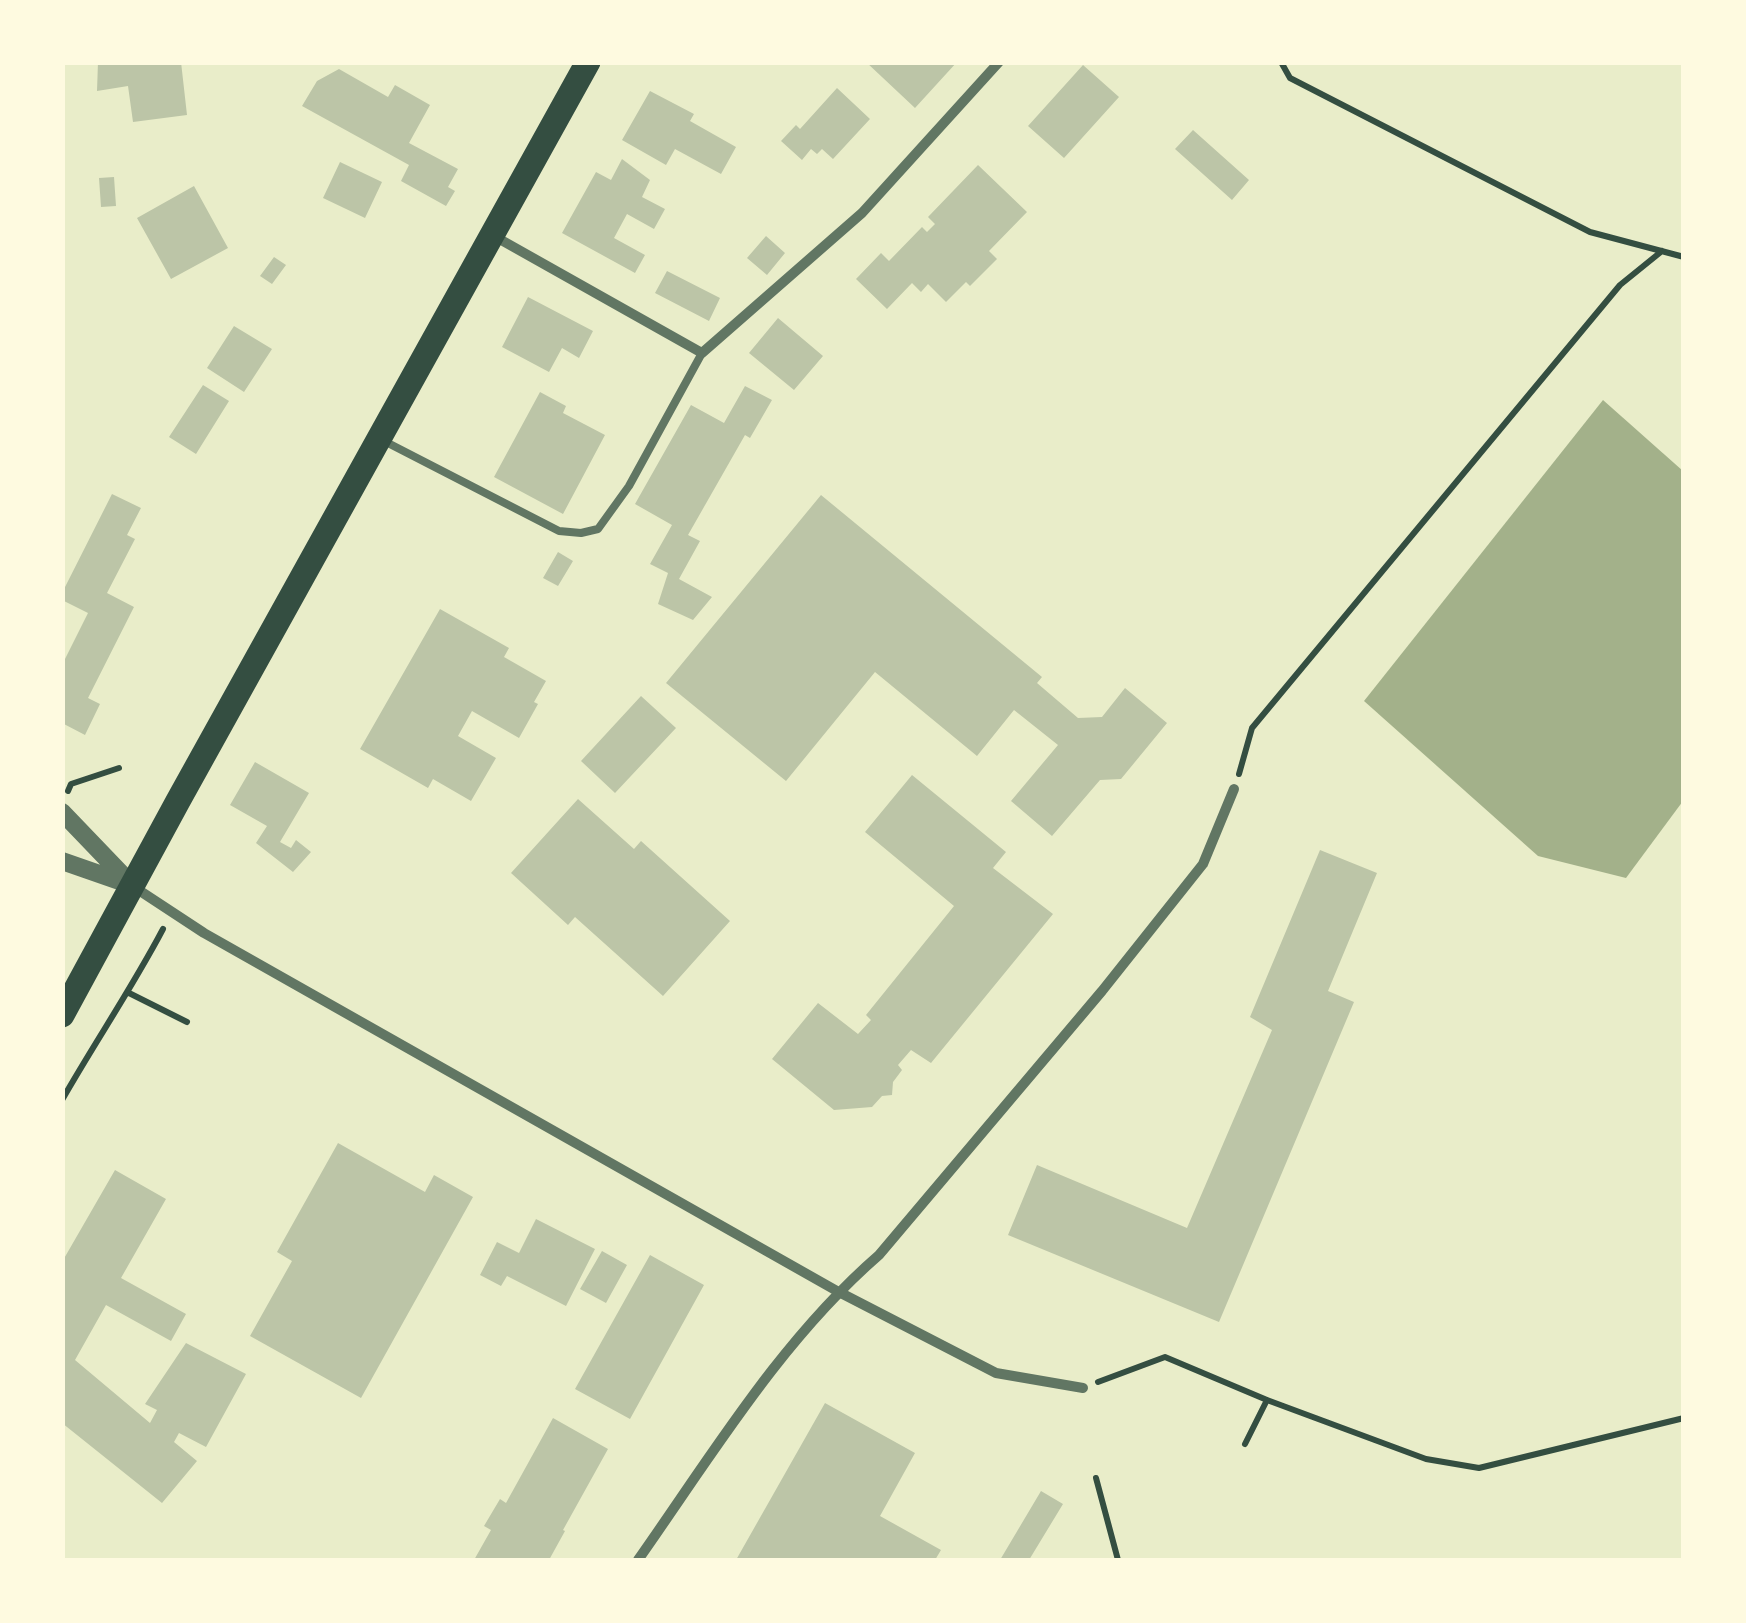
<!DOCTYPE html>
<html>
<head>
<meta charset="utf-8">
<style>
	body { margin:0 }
	#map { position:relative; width:1746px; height:1623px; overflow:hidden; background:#e9edc9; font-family:"Source Sans 3",sans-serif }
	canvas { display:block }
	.frame { position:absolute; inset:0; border:65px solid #fefae0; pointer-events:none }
</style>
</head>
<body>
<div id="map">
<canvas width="1746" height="1623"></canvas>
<div class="frame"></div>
</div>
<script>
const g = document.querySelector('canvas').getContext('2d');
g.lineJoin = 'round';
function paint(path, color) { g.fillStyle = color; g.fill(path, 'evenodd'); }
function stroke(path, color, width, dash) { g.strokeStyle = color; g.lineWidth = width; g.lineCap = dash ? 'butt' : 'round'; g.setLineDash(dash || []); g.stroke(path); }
paint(new Path2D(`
	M1603 400 1683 471V801L1626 878 1538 856 1364 701Z`), '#a3b18a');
paint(new Path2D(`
	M98 62H181L187 115 133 122 128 86 97 91Z
	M866 62H957L915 108Z
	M1083 65 1119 97 1064 158 1028 126Z
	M339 69 388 97 395 85 430 105 409 143 458 169 448 187 455 191 446 206 401 181 409 165 302 106 317 81Z
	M837 88 870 119 833 159 822 149 817 154 811 149 802 160 781 141 796 125 800 129Z
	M650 91 694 114 690 121 736 147 721 174 675 149 666 165 622 140Z
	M1193 130 1249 180 1232 200 1175 149Z
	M622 159 650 180 642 197 665 209 654 229 627 214 614 238 645 255 635 273 562 233 596 172 611 180Z
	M340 162 382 182 365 218 323 198Z
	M978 165 1027 212 989 251 997 259 970 286 966 282 946 302 928 284 921 292 912 283 887 309 856 279 881 253 889 261 922 227 927 232 935 224 928 217Z
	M114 177 116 206 101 207 99 178Z
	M194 186 228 248 171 279 137 218Z
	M766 236 785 253 767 275 747 258Z
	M274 257 286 265 272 284 260 276Z
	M667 271 720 298 709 321 655 293Z
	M528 297 593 331 579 358 562 348 549 372 502 347Z
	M778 318 823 356 794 390 749 353Z
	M234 326 272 349 244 392 207 368Z
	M203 385 229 401 196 454 169 437Z
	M745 386 772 400 750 438 745 435 688 535 700 541 679 579 712 597 693 620 658 604 668 573 650 564 672 525 635 504 691 405 724 423Z
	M540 392 566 406 563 413 605 435 563 514 494 477Z
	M112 494 141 508 127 535 135 539 107 593 134 607 88 698 100 704 85 735 62 723V665L88 613 62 600V593Z
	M821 495 1042 677 1037 683 1078 718 1102 717 1125 688 1167 723 1121 779 1100 780 1052 836 1011 801 1058 745 1014 710 977 756 875 672 786 781 666 683Z
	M558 552 573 561 558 586 543 578Z
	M440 609 509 648 504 657 546 681 534 702 538 704 519 738 472 711 458 736 496 758 471 801 433 779 428 788 360 749Z
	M641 696 676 728 615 793 581 761Z
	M255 762 309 793 280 842 291 848 296 840 311 852 293 872 256 843 267 826 230 805Z
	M912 775 1006 852 993 868 1053 914 931 1063 911 1050 898 1065 902 1070 893 1082 892 1095 882 1096 872 1107 834 1110 772 1059 818 1003 858 1034 871 1020 866 1015 954 906 865 832Z
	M578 799 634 849 641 841 730 921 663 996 575 917 568 925 511 873Z
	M1320 850 1377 873 1328 991 1354 1002 1219 1322 1008 1235 1037 1165 1187 1228 1272 1030 1250 1017Z
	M338 1143 425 1192 434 1175 473 1197 361 1398 250 1336 292 1261 277 1252Z
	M115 1170 166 1199 121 1278 186 1314 171 1341 106 1305 75 1360 150 1423 157 1410 145 1404 186 1343 246 1374 206 1447 179 1433 174 1442 197 1461 162 1503 62 1423V1262Z
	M536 1219 595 1249 566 1306 507 1276 501 1286 480 1275 497 1242 519 1253Z
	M602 1251 627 1265 606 1303 580 1289Z
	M650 1255 704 1285 630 1419 575 1389Z
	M825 1403 915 1453 880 1516 941 1550 935 1560H736Z
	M553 1418 608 1449 563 1530 565 1531 549 1560H474L491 1530 484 1526 500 1499 506 1503Z
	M1041 1491 1063 1504 1029 1560H1000Z`), '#bcc5a7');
stroke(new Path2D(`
	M1281 62 1290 78 1590 232 1684 257
	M1239 774 1252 728 1620 285 1662 251
	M68 791 71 784 119 768
	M129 993 187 1022
	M62 1100C95 1042 132 988 163 929
	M1098 1382 1165 1357 1267 1400 1426 1459 1479 1468 1684 1418
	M1245 1444 1267 1400
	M1096 1478 1118 1560`), '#344e41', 6);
stroke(new Path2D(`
	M384 441 559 531 581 533 598 529 629 486 702 353`), '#617663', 8);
stroke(new Path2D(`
	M494 236 702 353 862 213 999 62
	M134 887 204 933 837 1291 996 1373 1083 1388
	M638 1560C712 1455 781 1340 879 1255L1102 991 1203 864 1234 789`), '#617663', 10);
stroke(new Path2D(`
	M62 812 133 886
	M62 861 128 884`), '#617663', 18);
stroke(new Path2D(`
	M62 1015 178 801 588 62`), '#344e41', 25);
</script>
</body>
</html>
